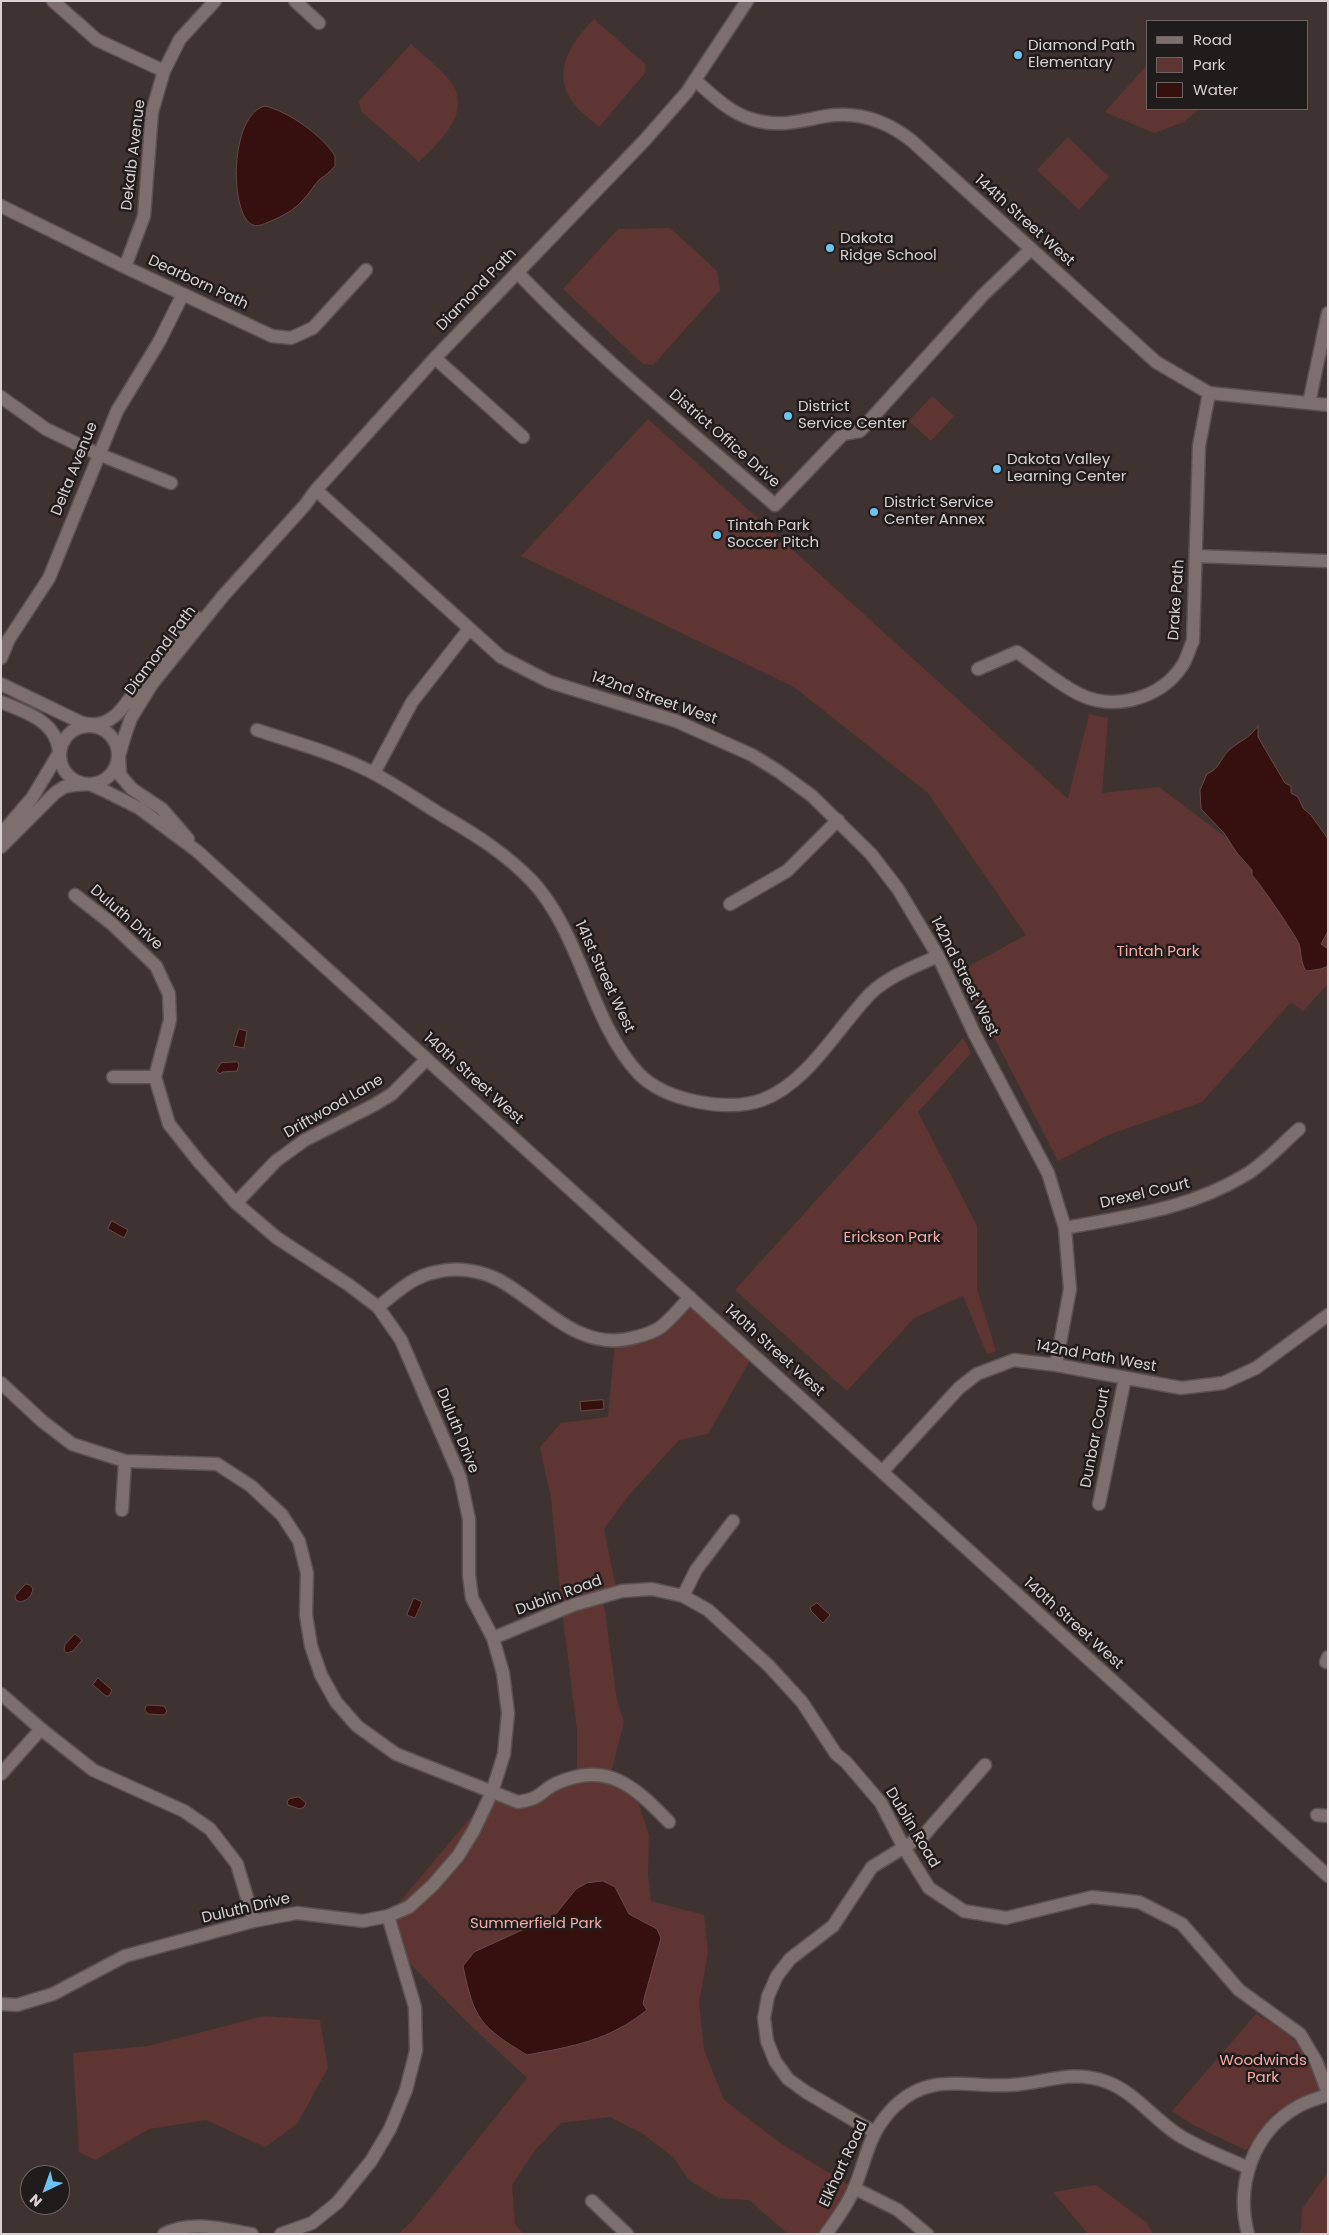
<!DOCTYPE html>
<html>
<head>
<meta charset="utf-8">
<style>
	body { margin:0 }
	#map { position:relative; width:1329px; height:2235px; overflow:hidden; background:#3f3332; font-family:Poppins,sans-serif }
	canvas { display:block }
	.frame { position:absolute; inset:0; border:2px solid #d9d1d1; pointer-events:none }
	.legend { position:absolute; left:1146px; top:20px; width:162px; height:90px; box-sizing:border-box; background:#211c1c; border:1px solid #6b6464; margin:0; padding:6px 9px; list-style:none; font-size:15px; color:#d9d1d1 }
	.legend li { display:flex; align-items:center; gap:10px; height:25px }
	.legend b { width:25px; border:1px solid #6b6464 }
	.north { position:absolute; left:20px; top:2165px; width:50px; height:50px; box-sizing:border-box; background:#211c1c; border:1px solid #6b6464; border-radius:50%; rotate:222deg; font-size:14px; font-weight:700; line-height:20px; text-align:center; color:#d9d1d1 }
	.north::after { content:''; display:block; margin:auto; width:18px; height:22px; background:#6bc3f2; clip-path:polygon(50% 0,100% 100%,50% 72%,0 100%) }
</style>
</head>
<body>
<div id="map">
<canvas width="1329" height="2235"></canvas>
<div class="frame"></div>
<ul class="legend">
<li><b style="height:6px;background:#7c6f6e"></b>Road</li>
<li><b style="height:14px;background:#5f3533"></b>Park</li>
<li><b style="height:14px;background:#35100f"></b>Water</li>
</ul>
<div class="north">N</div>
</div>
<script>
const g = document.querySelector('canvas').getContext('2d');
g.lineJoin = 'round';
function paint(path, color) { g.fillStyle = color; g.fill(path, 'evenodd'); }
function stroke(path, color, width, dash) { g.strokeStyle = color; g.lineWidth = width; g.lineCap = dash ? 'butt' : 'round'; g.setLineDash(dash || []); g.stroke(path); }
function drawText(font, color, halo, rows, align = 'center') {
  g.font = font + ' Poppins,sans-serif'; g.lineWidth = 5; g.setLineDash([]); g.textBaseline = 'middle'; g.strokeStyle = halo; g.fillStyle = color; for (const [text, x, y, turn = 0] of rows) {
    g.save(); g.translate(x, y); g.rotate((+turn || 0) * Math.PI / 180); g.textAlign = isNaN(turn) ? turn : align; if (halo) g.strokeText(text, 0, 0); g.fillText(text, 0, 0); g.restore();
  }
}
paint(new Path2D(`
	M594 19 645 64V73L599 127C592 120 582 114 576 106 549 74 570 44 594 19Z
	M411 44C423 55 449 75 455 89 468 118 437 143 419 162L361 111 359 101Z
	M1148 64V109H1199L1184 122 1154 133 1105 112Z
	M1068 137 1109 177 1079 210 1037 170Z
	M670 228 717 271 720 290 653 365 643 364 563 289 618 229Z
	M932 396 954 416 931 441 909 421Z
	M648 419 1068 799 1089 714 1108 718 1102 793 1159 787 1328 914V984L1303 1011 1291 1002 1202 1102 1108 1135 1058 1161 960 971 1026 935 928 793 794 687 521 556Z
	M963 1038 971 1053 918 1112 977 1226V1289L996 1351 987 1354 963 1296 914 1318 847 1391 735 1290Z
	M690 1297 753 1355 708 1434 679 1440 629 1495 604 1529 617 1593 603 1597 617 1701 624 1722 610 1777 634 1790 649 1835 648 1875 651 1901 704 1915 708 1952 699 2003 704 2050 724 2100 783 2145 854 2188 826 2234H788L749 2200 718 2198 689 2180 673 2157 643 2134 610 2117 561 2123 535 2150 512 2185 515 2224 523 2234H398L412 2221 527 2078 465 2020 399 1952 388 1916 492 1792 518 1802 577 1775V1730L562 1610 551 1498 540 1447 561 1423 608 1417 615 1341 678 1310Z
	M1256 2014C1297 2036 1303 2046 1319 2090L1296 2099 1274 2114 1246 2150 1193 2125 1172 2111Z
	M264 2016 320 2020 328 2068 297 2124 265 2147 206 2120 149 2129 95 2160 79 2152 73 2053 148 2046Z
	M1328 2172V2234H1298L1301 2230 1302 2209Z
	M1096 2185 1147 2223 1153 2234H1088L1053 2192Z`), '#5f3533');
const water = new Path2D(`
	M265 106C288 111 323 136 335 156V166C330 172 326 175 320 179 314 185 309 194 303 200 294 210 283 216 271 221 266 223 259 227 253 225 229 216 229 114 265 106Z
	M1258 726V737L1285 783 1291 786V793L1298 797 1303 808 1311 815 1328 839V931L1321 944 1328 949V966L1321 969 1306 971C1300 961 1302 954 1299 944 1296 936 1259 882 1252 875V870L1237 853 1224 833 1201 809 1200 790 1207 774C1219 769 1220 760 1228 751 1239 741 1249 739 1258 726Z
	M239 1029 247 1031 244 1048 234 1046Z
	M237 1062 239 1064 237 1071 222 1072 220 1074 216 1071 221 1063Z
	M112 1221 128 1230 124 1238 108 1229Z
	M603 1400 604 1409 581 1411 580 1402Z
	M26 1584 30 1585 33 1589C31 1597 28 1600 20 1602L16 1600 15 1596Z
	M414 1598 422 1602 415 1618 407 1615Z
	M817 1603 830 1615 823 1623 811 1611 810 1608Z
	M75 1634 82 1640 73 1651 66 1653 64 1650 65 1645Z
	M98 1678 112 1690 109 1696H106L93 1685Z
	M147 1705 164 1706 167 1711 164 1715 148 1714 145 1710Z
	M299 1797 306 1803 304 1807 300 1809 288 1805 287 1802 289 1799Z
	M603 1881 615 1887 629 1914 657 1929 661 1938 645 1995 643 2004 647 2010C608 2041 574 2046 527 2055 481 2027 474 2020 463 1966L474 1952 555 1915 576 1889 587 1883Z`);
paint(water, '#35100f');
stroke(water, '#664a49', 1);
const minor = new Path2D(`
	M53 1 97 40 164 71
	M295 1 319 23
	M695 80C712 95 729 112 751 119 780 128 799 121 826 116 858 111 887 121 912 141L1156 362 1209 393 1328 405
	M1 206 125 267 272 336 291 338 313 328 366 270
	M125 267 144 216 152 112 164 71 180 39 215 1
	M517 272C597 356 688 429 775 505L843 434 860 431 983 295 1031 249
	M435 358 523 437
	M1 397 46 429 98 454 171 483
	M1309 403 1328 313
	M316 490 501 657 550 682 676 721 752 755 778 771 812 796 871 854 898 889 938 956 975 1035 1048 1173 1065 1228 1070 1289 1056 1365
	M1196 556 1328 561
	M1 658 9 639 49 578 117 411 159 342 183 294
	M978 669 1017 652C1036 665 1061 686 1081 695 1115 711 1161 698 1182 666 1187 659 1189 649 1193 641L1199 446 1209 393
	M1 684 80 722C119 736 134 686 154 662 167 646 183 632 198 618
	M1 702C26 712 58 722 59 753L32 798 1 834
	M60 755a29 29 0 1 1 58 0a29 29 0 1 1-58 0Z
	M257 730C296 743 338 754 375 774 399 787 422 803 445 817 476 835 506 854 532 881 582 935 590 1022 639 1074 655 1090 678 1098 699 1102 720 1106 742 1107 762 1100 808 1083 838 1027 871 993 889 976 916 966 938 956
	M374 773 412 702 469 629
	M188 839 162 809 132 789 120 775 119 756 125 735 131 718 152 684 223 596 305 505 316 490 435 358 644 141 687 92 747 1
	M1 847 55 793 64 787 74 785 89 784 101 789 139 808 197 851 1328 1876
	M730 904 787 871 838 820
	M113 1077H155
	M236 1203 276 1161 305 1140 374 1105 392 1094 427 1059
	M1065 1228C1130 1216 1190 1209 1247 1174 1266 1162 1282 1144 1299 1129
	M378 1307C396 1293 413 1276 436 1272 456 1267 480 1270 499 1280 543 1304 580 1354 636 1337 644 1335 654 1332 661 1327 671 1319 681 1307 690 1297
	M1 1383 42 1421 72 1444 125 1461 217 1464 251 1486 282 1515 299 1541 307 1573 306 1615 311 1646 321 1675 336 1702 357 1726 396 1754 518 1802C524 1801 531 1800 536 1797 543 1793 548 1787 555 1784 607 1760 634 1786 669 1822
	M882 1472 959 1388 977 1374 1014 1360 1056 1365 1181 1388 1223 1383 1256 1368 1328 1315
	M1099 1504 1125 1378
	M122 1510 125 1461
	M683 1596 696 1570 733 1521
	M493 1638 573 1605 622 1591 652 1589 683 1596 708 1610 769 1666 802 1702 836 1754 846 1762 881 1803 903 1846 929 1888 964 1911 1006 1918 1092 1897 1139 1902 1182 1924 1239 1990 1300 2034 1316 2061 1328 2093
	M1326 1662 1328 1657
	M1 1694 41 1729 93 1770 184 1811 210 1829 237 1864 254 1921
	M1 1774 41 1729
	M1317 1815 1328 1816
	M1 2004 17 2005 53 1994 125 1956 254 1921 297 1913 363 1921 388 1916 409 1907 433 1885 458 1856 474 1830 492 1792 504 1754 508 1713 503 1673 493 1638 472 1598 469 1575V1519L460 1477 401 1340 378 1307 349 1285 277 1238 236 1203 199 1162 169 1124 155 1077 170 1020 169 994 156 966 112 924 75 895
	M874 2132 806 2092 788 2079 775 2061 767 2041 764 2018 768 1996 777 1976 790 1959 833 1926 872 1867 924 1835 985 1765
	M854 2188 898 2210 927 2234
	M592 2201 627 2234
	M164 2234C191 2220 223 2229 252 2234
	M281 2234 312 2223 337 2203 371 2161 390 2129 406 2090 416 2051 415 2007 388 1916
	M826 2234C836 2220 847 2206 854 2189 868 2156 867 2134 895 2106 931 2071 969 2088 1011 2085 1046 2083 1071 2069 1107 2082 1134 2092 1153 2118 1177 2134 1198 2148 1225 2157 1248 2168
	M1248 2234C1235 2185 1253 2131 1299 2106 1308 2101 1318 2098 1328 2095`);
stroke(minor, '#5b5151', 15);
stroke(minor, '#7c6f6e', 12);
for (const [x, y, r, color] of [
	[1018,55,5,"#6bc3f2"],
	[830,248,5,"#6bc3f2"],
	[788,416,5,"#6bc3f2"],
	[997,469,5,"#6bc3f2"],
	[874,512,5,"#6bc3f2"],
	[717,535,5,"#6bc3f2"]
]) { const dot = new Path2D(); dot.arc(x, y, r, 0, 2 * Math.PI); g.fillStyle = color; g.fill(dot); stroke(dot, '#211c1c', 2); }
drawText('15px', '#d9d1d1', '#211c1c', [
	["Diamond Path",1028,46],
	["Elementary",1028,63],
	["Dakota",840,239],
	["Ridge School",840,256],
	["District",798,407],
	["Service Center",798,424],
	["Dakota Valley",1007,460],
	["Learning Center",1007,477],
	["District Service",884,503],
	["Center Annex",884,520],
	["Tintah Park",727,526],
	["Soccer Pitch",727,543]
], 'left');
drawText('15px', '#d9d1d1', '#211c1c', [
	["Dekalb Avenue",134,155,-83],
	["144th Street West",1024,221,42],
	["Dearborn Path",198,283,25],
	["Diamond Path",477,290,-46],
	["District Office Drive",724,439,41],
	["Delta Avenue",75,469,-68],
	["Drake Path",1177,600,-86],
	["Diamond Path",161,651,-53],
	["142nd Street West",654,699,19],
	["Duluth Drive",126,918,41],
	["141st Street West",604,977,65],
	["142nd Street West",964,977,63],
	["140th Street West",473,1079,42],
	["Driftwood Lane",334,1107,-30],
	["Drexel Court",1145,1194,-13],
	["140th Street West",774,1351,42],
	["142nd Path West",1096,1357,10],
	["Duluth Drive",457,1431,68],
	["Dunbar Court",1096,1438,-79],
	["Dublin Road",559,1596,-20],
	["140th Street West",1073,1624,42],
	["Dublin Road",912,1828,59],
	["Duluth Drive",246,1909,-13],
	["Elkhart Road",844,2164,-65]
]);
drawText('15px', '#f8aba6', '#211c1c', [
	["Tintah Park",1158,952],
	["Erickson Park",892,1238],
	["Summerfield Park",536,1924],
	["Woodwinds",1263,2061],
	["Park",1263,2078]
]);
</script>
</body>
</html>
